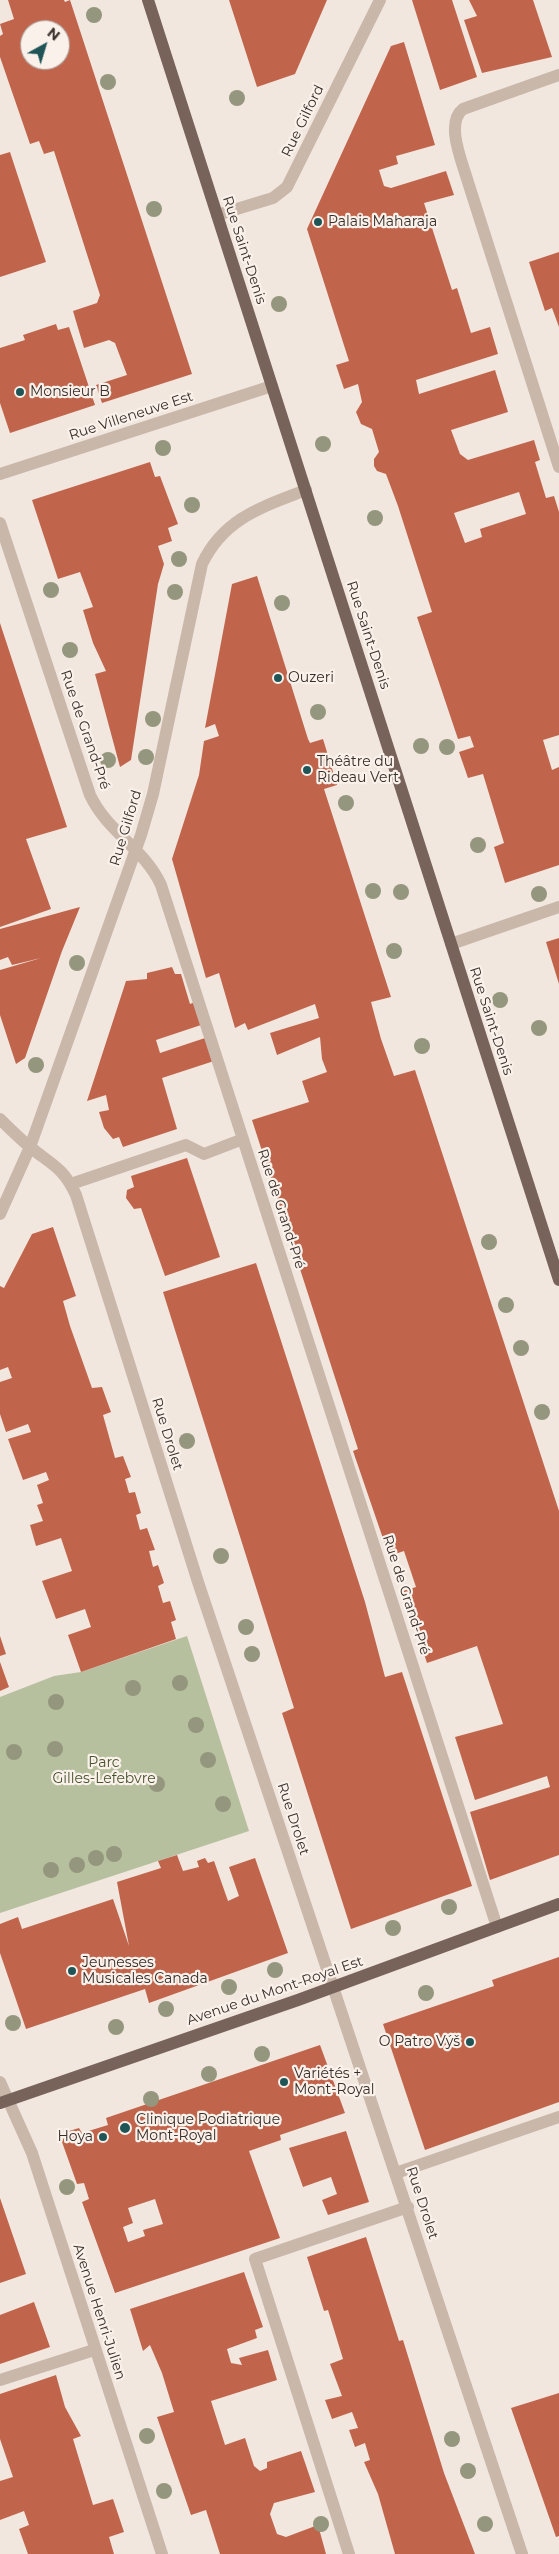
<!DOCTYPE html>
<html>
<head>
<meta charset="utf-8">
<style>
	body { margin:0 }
	#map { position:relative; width:559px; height:2554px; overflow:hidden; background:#f1e7de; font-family:Montserrat,sans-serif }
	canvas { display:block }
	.north { position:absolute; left:20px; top:20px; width:50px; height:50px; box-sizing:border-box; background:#f9f1ea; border:1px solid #aba39d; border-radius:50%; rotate:39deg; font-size:14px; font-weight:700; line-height:20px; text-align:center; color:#372d29 }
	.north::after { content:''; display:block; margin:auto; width:18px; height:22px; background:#205557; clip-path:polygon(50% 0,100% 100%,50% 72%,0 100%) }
</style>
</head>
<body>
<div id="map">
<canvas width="559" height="2554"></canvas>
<div class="north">N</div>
</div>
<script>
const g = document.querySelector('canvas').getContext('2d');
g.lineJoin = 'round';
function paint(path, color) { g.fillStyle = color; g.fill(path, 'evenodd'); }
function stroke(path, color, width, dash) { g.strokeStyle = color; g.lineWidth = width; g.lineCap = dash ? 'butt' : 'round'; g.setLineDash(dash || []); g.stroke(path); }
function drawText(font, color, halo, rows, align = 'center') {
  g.font = font + ' Montserrat,sans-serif'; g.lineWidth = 4.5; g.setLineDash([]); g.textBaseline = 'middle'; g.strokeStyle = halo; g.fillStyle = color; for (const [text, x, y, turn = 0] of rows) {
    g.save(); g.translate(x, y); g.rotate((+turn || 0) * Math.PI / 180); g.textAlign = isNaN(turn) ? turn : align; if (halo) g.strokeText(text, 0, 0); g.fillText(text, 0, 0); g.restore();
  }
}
paint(new Path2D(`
	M187 1636 249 1831 0 1913V1697L54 1676 81 1672Z`), '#b6c09e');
paint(new Path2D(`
	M8 0H64L65 2 70 0 192 374 102 403 96 385 127 375 115 343 109 340 84 348 73 311 97 303 100 295 54 151 44 154 39 141 30 144 0 57V36L3 34 0 24 14 19ZM30 30H60V60H30Z
	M229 0H327L295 74 257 87Z
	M412 0H452L477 77 440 90Z
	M469 0H533L552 57 482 73 464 20 477 16Z
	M404 42 435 145 396 156 398 164 379 170 384 186 391 188 446 171 454 195 424 203 452 290 457 288 471 333 490 327 498 354 416 380 419 394 495 370 508 412 451 430 460 454 468 460 534 440 540 460 535 462 546 498 554 496 559 512V735L543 740 552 770 559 767V865L505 883 494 847 504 843 483 774 468 778 459 752 474 747 470 736 458 739 417 617 432 612 398 506 386 474 377 471 374 466V459L379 452 372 429 361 424 356 412 362 402 358 384 344 389 336 365 349 361 307 229 391 46ZM519 492 526 514 480 529 482 537 465 543 454 513Z
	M10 152 46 262 0 277V155Z
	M559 252V327L552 308 545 311 529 262Z
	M56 324 58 330 69 327 95 405 10 433 0 403V348L25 340 23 335Z
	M150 462 155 477 160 476 178 524 168 528 172 541 158 546 164 564 158 584 131 760 120 767 95 674 106 671 93 643 83 610 93 607 80 572 58 579 32 500Z
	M257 576 308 739 310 743 323 739 337 785 324 789 391 997 371 1002 381 1039 394 1076 415 1070 559 1511V1855L490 1880 470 1812 550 1787 547 1776 475 1800 455 1737 503 1724 477 1646 427 1663 403 1591 416 1587 404 1551 389 1556 353 1451 358 1449 252 1120 309 1102 302 1081 327 1072 322 1059 320 1037 277 1055 270 1033 319 1018 315 1004 248 1030 245 1023 235 1028 219 973 206 978 172 859 199 775 204 741 219 736 215 724 205 728 232 584Z
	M0 623 67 827 26 839 51 909 0 927Z
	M80 907 62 951 25 1058 16 1064 0 1015V970L41 958 12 965 8 957 0 960V929Z
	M559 938V984L546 942Z
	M172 967 175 974H181L190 1004 195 1002 201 1025 156 1040 160 1053 205 1038 214 1061 162 1078 177 1129 123 1147 119 1137 113 1139 104 1128 99 1112 109 1110 106 1095 87 1101 126 981 147 979V973Z
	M187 1158 220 1257 165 1276 141 1208 134 1209 126 1198 127 1190 134 1187 131 1176Z
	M53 1227 76 1296 63 1301 70 1326 92 1388 102 1387 107 1401 111 1412 103 1415 115 1458 123 1456 131 1477 125 1479 129 1493 135 1492 141 1513 136 1515 140 1530 147 1528 155 1550 149 1551 153 1567 158 1565 164 1583 158 1586 163 1603 170 1601 176 1620 171 1622 176 1639 81 1672 68 1635 91 1627 85 1609 56 1619 42 1581 72 1571 61 1538 36 1546 30 1525 43 1521 37 1505 43 1503 37 1485 49 1480 46 1472 23 1480 8 1439 31 1432 28 1424 6 1432 0 1414V1382L12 1378 8 1367 0 1370V1286L4 1288 32 1234Z
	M256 1263 365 1602 385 1677 402 1672 472 1886 351 1929 282 1713 294 1708 163 1292Z
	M0 1636 6 1654 0 1656Z
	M0 1662 9 1687 0 1691Z
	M177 1855 183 1871 199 1867 197 1861 205 1858 208 1863 214 1861 228 1901 239 1896 229 1867 255 1858 288 1953 149 2003 145 1989 26 2029 0 1953V1924L18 1917 22 1929 113 1899 129 1946 117 1882 161 1868 158 1861Z
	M559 1957V2102L425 2150 383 2024 494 1986 492 1980Z
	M320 2045 345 2113 280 2135 281 2140 249 2151 280 2238 115 2293 82 2202 89 2199 84 2183 77 2184 62 2142 66 2132 79 2128 82 2133 108 2125 106 2118ZM155 2199 163 2224 143 2230 145 2236 128 2242 123 2227 133 2223 128 2208Z
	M346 2131 369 2202 328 2215 322 2200 337 2194 331 2177 303 2187 289 2148Z
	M0 2198 26 2274 0 2283Z
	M366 2237 399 2341 403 2340 444 2473 475 2554H395L378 2494 364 2462 370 2460 365 2443 355 2447 349 2430 358 2428 352 2412 332 2419 325 2400 342 2396 330 2364 343 2359 328 2310 324 2311 307 2257Z
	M244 2272 263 2327 255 2330 257 2338 227 2349 231 2363 242 2365 239 2358 268 2350 277 2380 211 2401 225 2445 245 2438 254 2466 260 2471 267 2468V2462L301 2451 315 2492 274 2503 270 2514 277 2534 286 2537 318 2525 326 2554H220L206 2510 191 2515 157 2417 174 2412 162 2373 150 2345 143 2351 130 2309Z
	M34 2302 50 2347 0 2364V2315Z
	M56 2375 65 2407 81 2436 73 2439 93 2505 113 2499 124 2532 109 2537 114 2554H28L19 2529 29 2525 24 2511 0 2520V2481L13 2477 0 2439V2394Z
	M559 2393V2536L556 2537 511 2408Z`), '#c1644c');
stroke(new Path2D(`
	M559 75 463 109C445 123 462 161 467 179L559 467
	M217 215 273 198 287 187 380 0
	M0 474 272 386
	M0 523 90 795C108 833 144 848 161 885L497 1927
	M451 944 559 907
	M0 1119C10 1129 19 1138 30 1147 52 1165 63 1167 76 1195L198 1582 522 2554
	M71 1184 186 1145 204 1154 243 1139
	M0 1214 30 1147 141 835 153 794 202 564C224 518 262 507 306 490
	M0 2082 32 2153 162 2554
	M396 2173 559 2117
	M0 2380 94 2350
	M349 2554 255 2259 408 2207`), '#c9b7aa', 12);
stroke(new Path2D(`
	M148 0 559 1280
	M0 2103 298 2000 559 1904`), '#78635b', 12);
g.fillStyle = '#94967d';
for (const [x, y] of [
	[94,15],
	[108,82],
	[237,98],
	[154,209],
	[279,304],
	[323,444],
	[163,448],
	[192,505],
	[375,518],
	[179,559],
	[51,590],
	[175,592],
	[282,603],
	[70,650],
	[318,712],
	[153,719],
	[421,746],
	[447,747],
	[146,757],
	[108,760],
	[346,803],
	[478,845],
	[373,891],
	[401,892],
	[539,894],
	[394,951],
	[77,963],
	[500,1000],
	[539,1028],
	[422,1046],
	[36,1065],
	[489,1242],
	[506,1305],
	[521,1348],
	[542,1412],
	[187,1441],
	[221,1556],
	[246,1627],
	[252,1654],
	[180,1683],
	[133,1688],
	[56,1702],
	[196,1725],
	[55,1749],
	[14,1752],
	[208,1760],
	[157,1784],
	[223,1804],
	[114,1854],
	[96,1858],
	[77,1865],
	[51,1870],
	[449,1907],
	[393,1928],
	[275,1970],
	[229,1987],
	[426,1993],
	[166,2009],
	[13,2023],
	[116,2027],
	[262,2054],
	[209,2074],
	[151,2099],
	[67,2187],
	[147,2436],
	[452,2439],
	[468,2471],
	[164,2491],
	[321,2524],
	[485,2524]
]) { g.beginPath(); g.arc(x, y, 8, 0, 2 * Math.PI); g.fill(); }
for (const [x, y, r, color] of [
	[318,222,5,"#205557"],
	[20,392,5,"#205557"],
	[278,678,5,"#205557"],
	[307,770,5,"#205557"],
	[72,1971,5,"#205557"],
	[470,2042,5,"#205557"],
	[284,2082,5,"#205557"],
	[125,2128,6,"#205557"],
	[103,2137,5,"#205557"]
]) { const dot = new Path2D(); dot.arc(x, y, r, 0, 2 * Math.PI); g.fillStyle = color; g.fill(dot); stroke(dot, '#f9f1ea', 2); }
drawText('14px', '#372d29', '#f9f1ea', [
	["Rue Gilford",303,121,-64],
	["Rue Saint-Denis",244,250,72],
	["Rue Villeneuve Est",131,416,-18],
	["Rue Saint-Denis",368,635,72],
	["Rue de Grand-Pré",85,730,71],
	["Rue Gilford",126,828,-73],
	["Rue Saint-Denis",491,1021,72],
	["Rue de Grand-Pré",281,1209,72],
	["Rue Drolet",167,1434,73],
	["Rue de Grand-Pré",406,1595,72],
	["Rue Drolet",293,1819,72],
	["Avenue du Mont-Royal Est",275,1991,-19],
	["Rue Drolet",422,2203,72],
	["Avenue Henri-Julien",99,2312,72]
]);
drawText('14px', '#372d29', '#f9f1ea', [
	["Palais Maharaja",328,222],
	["Monsieur B",30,392],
	["Ouzeri",288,678],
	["Théâtre du",317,762],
	["Rideau Vert",317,778],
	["Jeunesses",82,1963],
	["Musicales Canada",82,1979],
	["O Patro Výš",460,2042,"right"],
	["Variétés +",294,2074],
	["Mont-Royal",294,2090],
	["Clinique Podiatrique",136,2120],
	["Mont-Royal",136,2136],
	["Hoya",93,2137,"right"]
], 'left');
drawText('14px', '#48542e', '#f9f1ea', [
	["Parc",104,1763],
	["Gilles-Lefebvre",104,1779]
]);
</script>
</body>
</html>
